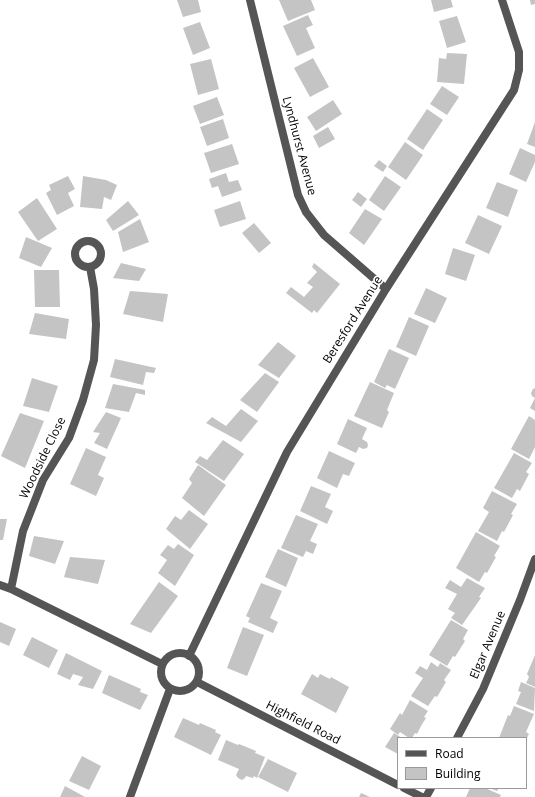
<!DOCTYPE html>
<html>
<head>
<meta charset="utf-8">
<style>
	body { margin:0 }
	#map { position:relative; width:535px; height:797px; overflow:hidden; background:#fff; font-family:"Open Sans",sans-serif }
	canvas { display:block }
	.legend { position:absolute; left:397px; top:737px; width:130px; height:52px; box-sizing:border-box; background:#fff; border:1px solid #999; margin:0; padding:5px 7px; list-style:none; font-size:12px; color:#000 }
	.legend li { display:flex; align-items:center; gap:8px; height:20px }
	.legend b { width:20px; border:1px solid #999 }
</style>
</head>
<body>
<div id="map">
<canvas width="535" height="797"></canvas>
<ul class="legend">
<li><b style="height:5px;background:#555"></b>Road</li>
<li><b style="height:11px;background:#c4c4c4"></b>Building</li>
</ul>
</div>
<script>
const g = document.querySelector('canvas').getContext('2d');
g.lineJoin = 'round';
function paint(path, color) { g.fillStyle = color; g.fill(path, 'evenodd'); }
function stroke(path, color, width, dash) { g.strokeStyle = color; g.lineWidth = width; g.lineCap = dash ? 'butt' : 'round'; g.setLineDash(dash || []); g.stroke(path); }
function drawText(font, color, halo, rows, align = 'center') {
  g.font = font + ' "Open Sans",sans-serif'; g.lineWidth = 3.5; g.setLineDash([]); g.textBaseline = 'middle'; g.strokeStyle = halo; g.fillStyle = color; for (const [text, x, y, turn = 0] of rows) {
    g.save(); g.translate(x, y); g.rotate((+turn || 0) * Math.PI / 180); g.textAlign = isNaN(turn) ? turn : align; if (halo) g.strokeText(text, 0, 0); g.fillText(text, 0, 0); g.restore();
  }
}
paint(new Path2D(`
	M177 0H198L201 12 183 17Z
	M279 0H311L315 10 288 21Z
	M431 0H451L453 7 434 12Z
	M530 0H535V4L531 5Z
	M308 15 313 25 306 28 315 48 297 56 283 26Z
	M457 16 466 42 447 48 439 21Z
	M200 22 210 48 193 55 183 28Z
	M447 53 467 54 464 84 437 82 439 58 446 59Z
	M313 58 329 87 310 97 294 68Z
	M211 59 219 89 198 95 190 64Z
	M442 86 459 97 447 115 430 104Z
	M217 97 224 115 200 124 193 106Z
	M333 100 342 114 316 131 307 117Z
	M427 109 443 120 423 150 407 139Z
	M223 119 229 138 207 146 200 127Z
	M535 122V147L527 144Z
	M328 127 335 139 319 148 313 136Z
	M405 142 423 155 406 180 388 167Z
	M232 144 239 164 211 173 204 153Z
	M520 148 535 155V162L526 182 509 174Z
	M379 160 387 166 383 172 374 166Z
	M226 173 229 182 238 180 242 190 222 197 218 186 212 188 209 179Z
	M68 176 75 189 68 193 74 206 57 215 46 193 51 190 49 185Z
	M83 176 106 180 117 185 111 200 104 197 102 209 80 207Z
	M385 176 401 187 384 211 369 200Z
	M497 182 518 190 508 217 486 208Z
	M358 192 367 199 361 207 352 200Z
	M37 198 57 229 38 241 18 212Z
	M128 201 139 215 113 231 106 220Z
	M240 201 246 219 220 227 214 210Z
	M365 209 382 219 364 245 349 233Z
	M478 215 502 226 489 254 465 243Z
	M140 219 149 242 123 252 118 232Z
	M254 223 271 243 259 253 242 233Z
	M26 237 52 248 41 267 19 258Z
	M453 248 475 255 466 281 445 274Z
	M121 263 146 269 139 281 113 278Z
	M314 263 340 284 317 313 314 310 312 313 286 293 291 287 304 297 313 287 307 283 317 272 312 267Z
	M34 270H59L60 307H35Z
	M426 288 447 298 435 323 414 314Z
	M130 291 168 294 163 322 123 314Z
	M35 313 69 319 66 339 29 334Z
	M409 317 429 326 416 356 396 347Z
	M278 342 296 356 279 378 258 365Z
	M389 349 409 358 395 389 387 385 385 388 374 382Z
	M115 359 156 368 154 373 146 372 143 385 110 377Z
	M265 373 279 382 257 412 240 400Z
	M32 378 58 386 49 412 23 406Z
	M370 382 394 393 387 410 389 412 382 428 354 416Z
	M113 384 145 390V395L136 393 129 412 105 408Z
	M535 388V398L532 396 531 393 533 389Z
	M535 398V411L530 408Z
	M241 409 258 421 241 442 206 423 212 417 226 426Z
	M106 412 121 418 107 449 94 443 100 433 93 432Z
	M20 413 44 421 25 468 1 456Z
	M529 416 535 420V447L529 459 511 449Z
	M348 419 367 428 362 439 367 442 368 445 367 448 363 449 359 447 356 453 337 444Z
	M223 440 244 454 224 481 195 462 200 456 207 460Z
	M86 448 106 457 98 475 104 478 96 496 70 484Z
	M329 451 355 463 349 476 343 474 337 488 317 478Z
	M514 453 532 463 526 472 529 474 520 491 517 489 512 498 494 488Z
	M198 465 226 485 204 516 182 498 192 483 189 479Z
	M311 486 331 494 325 507 333 511 327 524 300 511Z
	M492 491 517 504 511 514 513 515 504 532 502 531 497 541 478 531 489 512 483 508Z
	M189 510 208 524 190 549 166 529 175 516 181 520Z
	M296 515 318 524 310 541 317 544 313 554 306 551 303 557 281 548Z
	M0 519H7L3 540H0Z
	M476 532 500 546 494 556 496 557 487 573 485 572 479 582 456 568Z
	M34 536 64 541 55 564 29 556Z
	M178 544 194 555 175 586 158 573 167 560 160 555 168 545 174 549Z
	M278 549 298 558 286 587 265 577Z
	M70 557 105 560 98 584 64 577Z
	M467 578 485 588 479 597 481 598 462 625 451 618 455 613 448 609 457 594 445 588 450 580 461 587Z
	M159 582 178 596 151 633 130 624Z
	M261 583 282 591 270 618 278 622 273 633 248 622 250 618 246 616Z
	M451 620 468 630 463 639 465 641 455 657 453 656 447 666 429 655Z
	M0 622 16 629 9 646 0 642Z
	M243 627 264 635 247 676 227 668Z
	M32 637 58 650 49 668 23 655Z
	M66 653 102 671 93 689 78 685 83 677 73 674 70 680 57 674Z
	M535 655V687L526 683 529 677 527 674Z
	M431 662 438 667 440 663 451 670 444 680 446 682 437 697 435 696 428 706 411 696 423 678 415 673 420 666 427 670Z
	M312 674 318 678 320 674 330 679 331 677 349 687 336 713 301 694Z
	M109 675 141 689 140 692 148 695 140 710 102 693Z
	M521 682 535 688 534 711 516 704 521 692 518 691Z
	M410 700 428 711 424 717 426 718 421 726 417 734 415 733 412 738H409L400 732 398 735 390 729 400 713 402 715Z
	M514 706 534 714 526 732 529 734 527 738H499L508 715 510 716Z
	M183 718 199 725 200 723 216 730 215 732 221 735 211 755 174 737Z
	M394 733 402 738H398V754L385 747Z
	M226 740 238 745 239 744 256 751 255 753 265 757 257 778 254 776 253 778 246 776 245 778 242 780 238 778 236 775 239 769 218 760Z
	M82 756 101 766 89 790 69 781Z
	M268 759 297 773 288 792 258 777Z
	M65 786 85 797H60Z
	M470 788H485L501 795 500 797H466Z
	M489 788H499L497 791Z
	M361 793 370 797H359Z`), '#c4c4c4');
stroke(new Path2D(`
	M250 0 298 195 306 212 324 235 386 289
	M75 254a13 13 0 1 1 26 0a13 13 0 1 1-26 0Z
	M0 585 11 589 162 664
	M11 589 23 531 43 480 69 438 83 400 94 360 96 325 94 289 90 267
	M161 672a19 19 0 1 1 38 0a19 19 0 1 1-38 0Z
	M189 656 287 452 386 289 514 90 519 70V52L502 0
	M197 682 398 785
	M457 738 483 689 520 600 535 559
	M404 788 422 797
	M130 797 170 689
	M426 797 431 788`), '#555', 8);
drawText('12px', '#000', '#fff', [
	["Lyndhurst Avenue",299,146,75],
	["Beresford Avenue",353,320,-58],
	["Woodside Close",43,458,-64],
	["Elgar Avenue",488,645,-67],
	["Highfield Road",303,723,27]
]);
</script>
</body>
</html>
